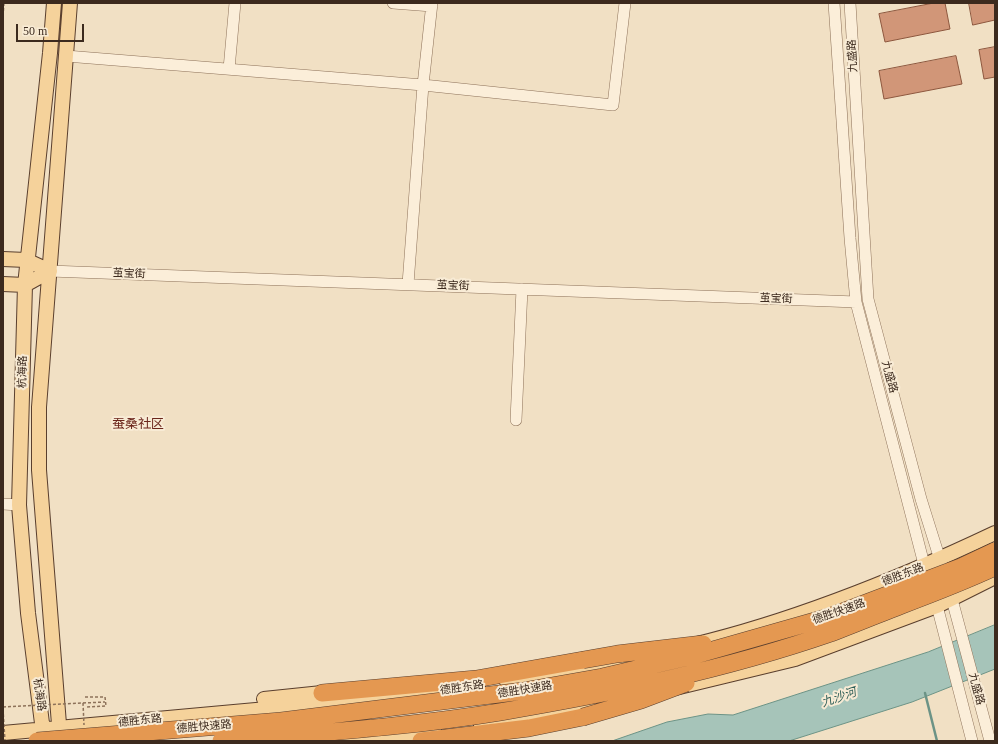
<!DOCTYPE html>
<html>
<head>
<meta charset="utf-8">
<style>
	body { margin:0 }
	#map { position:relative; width:998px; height:744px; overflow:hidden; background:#f1e0c4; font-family:"Times New Roman",serif }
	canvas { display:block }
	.frame { position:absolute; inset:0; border:4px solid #3c2a1e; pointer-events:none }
	.scale { position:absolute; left:16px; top:24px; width:68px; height:18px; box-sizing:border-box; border:2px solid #3c2a1e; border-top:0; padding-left:5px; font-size:12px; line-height:14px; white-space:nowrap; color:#3c2a1e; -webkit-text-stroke:3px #f8ebd5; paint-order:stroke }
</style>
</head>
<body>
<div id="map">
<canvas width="998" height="744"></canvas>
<div class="frame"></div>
<div class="scale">50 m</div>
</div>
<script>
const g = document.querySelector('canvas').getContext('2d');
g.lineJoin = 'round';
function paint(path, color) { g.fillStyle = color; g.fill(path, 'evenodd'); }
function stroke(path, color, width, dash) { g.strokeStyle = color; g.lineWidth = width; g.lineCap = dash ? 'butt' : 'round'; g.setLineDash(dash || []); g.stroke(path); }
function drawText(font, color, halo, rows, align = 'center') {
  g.font = font + ' "Times New Roman","Noto Sans SC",serif'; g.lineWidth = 4; g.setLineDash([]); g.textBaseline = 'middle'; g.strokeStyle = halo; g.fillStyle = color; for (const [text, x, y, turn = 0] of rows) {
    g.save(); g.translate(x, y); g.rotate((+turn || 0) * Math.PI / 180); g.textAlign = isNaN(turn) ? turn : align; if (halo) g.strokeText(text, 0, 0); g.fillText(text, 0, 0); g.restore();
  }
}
const water = new Path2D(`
	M995 625V669L912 702 789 741H612L667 722 708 714 733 715 928 652Z`);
paint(water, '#a6c4b9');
stroke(water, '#6c9386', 1);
stroke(new Path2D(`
	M925 693 937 741`), '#6c9386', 2.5);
const building = new Path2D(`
	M934 3H945L950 29 885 42 879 14Z
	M969 3H995V20L973 25Z
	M995 47V77L984 79 979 50Z
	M956 56 962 84 884 99 879 71Z`);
paint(building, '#d19678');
stroke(building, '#8d573e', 1);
const minor = new Path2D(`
	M393 3 432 6
	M834 3 850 238 856 302 926 572
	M850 3 868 299 921 499 942 566
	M66 56 423 85 613 105 625 3
	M229 69 235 3
	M50 271 856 302
	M408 284 423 85 432 3
	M516 420 522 289
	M3 504 19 505
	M950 592 990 741
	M935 598 972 741`);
const major = new Path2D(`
	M3 259 26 260 50 271
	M3 284 25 285
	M25 285 50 271
	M693 645C797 620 898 579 995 533
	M507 682 613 664 642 657
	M675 688 795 659 937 606 995 577
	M264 699 322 693
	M481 726 612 702
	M3 733 377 699 478 687
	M60 737 39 470V407L70 3
	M44 739 28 613 19 505 25 285 50 53 54 3
	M339 741 435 733`);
const highway = new Path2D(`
	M322 693 476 679 583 660
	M421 741 529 728 583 717`);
stroke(minor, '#8d7159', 12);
stroke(major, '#5a3f2e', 16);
stroke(highway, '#5a3f2e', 18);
stroke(new Path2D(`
	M3 16 4 3
	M85 697H105L106 706 87 707
	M83 703 105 702`), '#8d7159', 1.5, [3, 2]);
stroke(minor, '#fbeed9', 11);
stroke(major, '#f5d29b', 14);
stroke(highway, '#e49851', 17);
const highwayBridge = new Path2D(`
	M583 660 617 654 703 644
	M583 717 641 700 686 683
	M37 741 281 721 523 691 602 677 692 656 829 617 961 567 995 551
	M221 741C314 733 408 727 500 712 612 693 724 670 831 633 855 624 879 614 902 605 934 593 965 581 995 567`);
stroke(highwayBridge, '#5a3f2e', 18, []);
stroke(new Path2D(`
	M3 707 83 703 84 725
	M3 709 5 741`), '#8d7159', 1.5, [3, 2]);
stroke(highwayBridge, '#e49851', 17);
drawText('11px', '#3c2a1e', '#f8ebd5', [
	["九盛路",853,56,-93],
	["茧宝街",129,274,2],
	["茧宝街",453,286,2],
	["茧宝街",776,299,2],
	["杭海路",23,372,-89],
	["九盛路",889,377,75],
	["德胜东路",903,575,-21],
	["德胜快速路",839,612,-19],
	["德胜东路",462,688,-8],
	["九盛路",976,689,75],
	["德胜快速路",525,690,-9],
	["杭海路",39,695,82],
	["德胜东路",140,721,-6],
	["德胜快速路",204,727,-5]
]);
drawText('italic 12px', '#2d5d56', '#f8ebd5', [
	["九沙河",839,698,-19]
]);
drawText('13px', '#6b251b', '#f8ebd5', [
	["蚕桑社区",138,425]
]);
</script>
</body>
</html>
